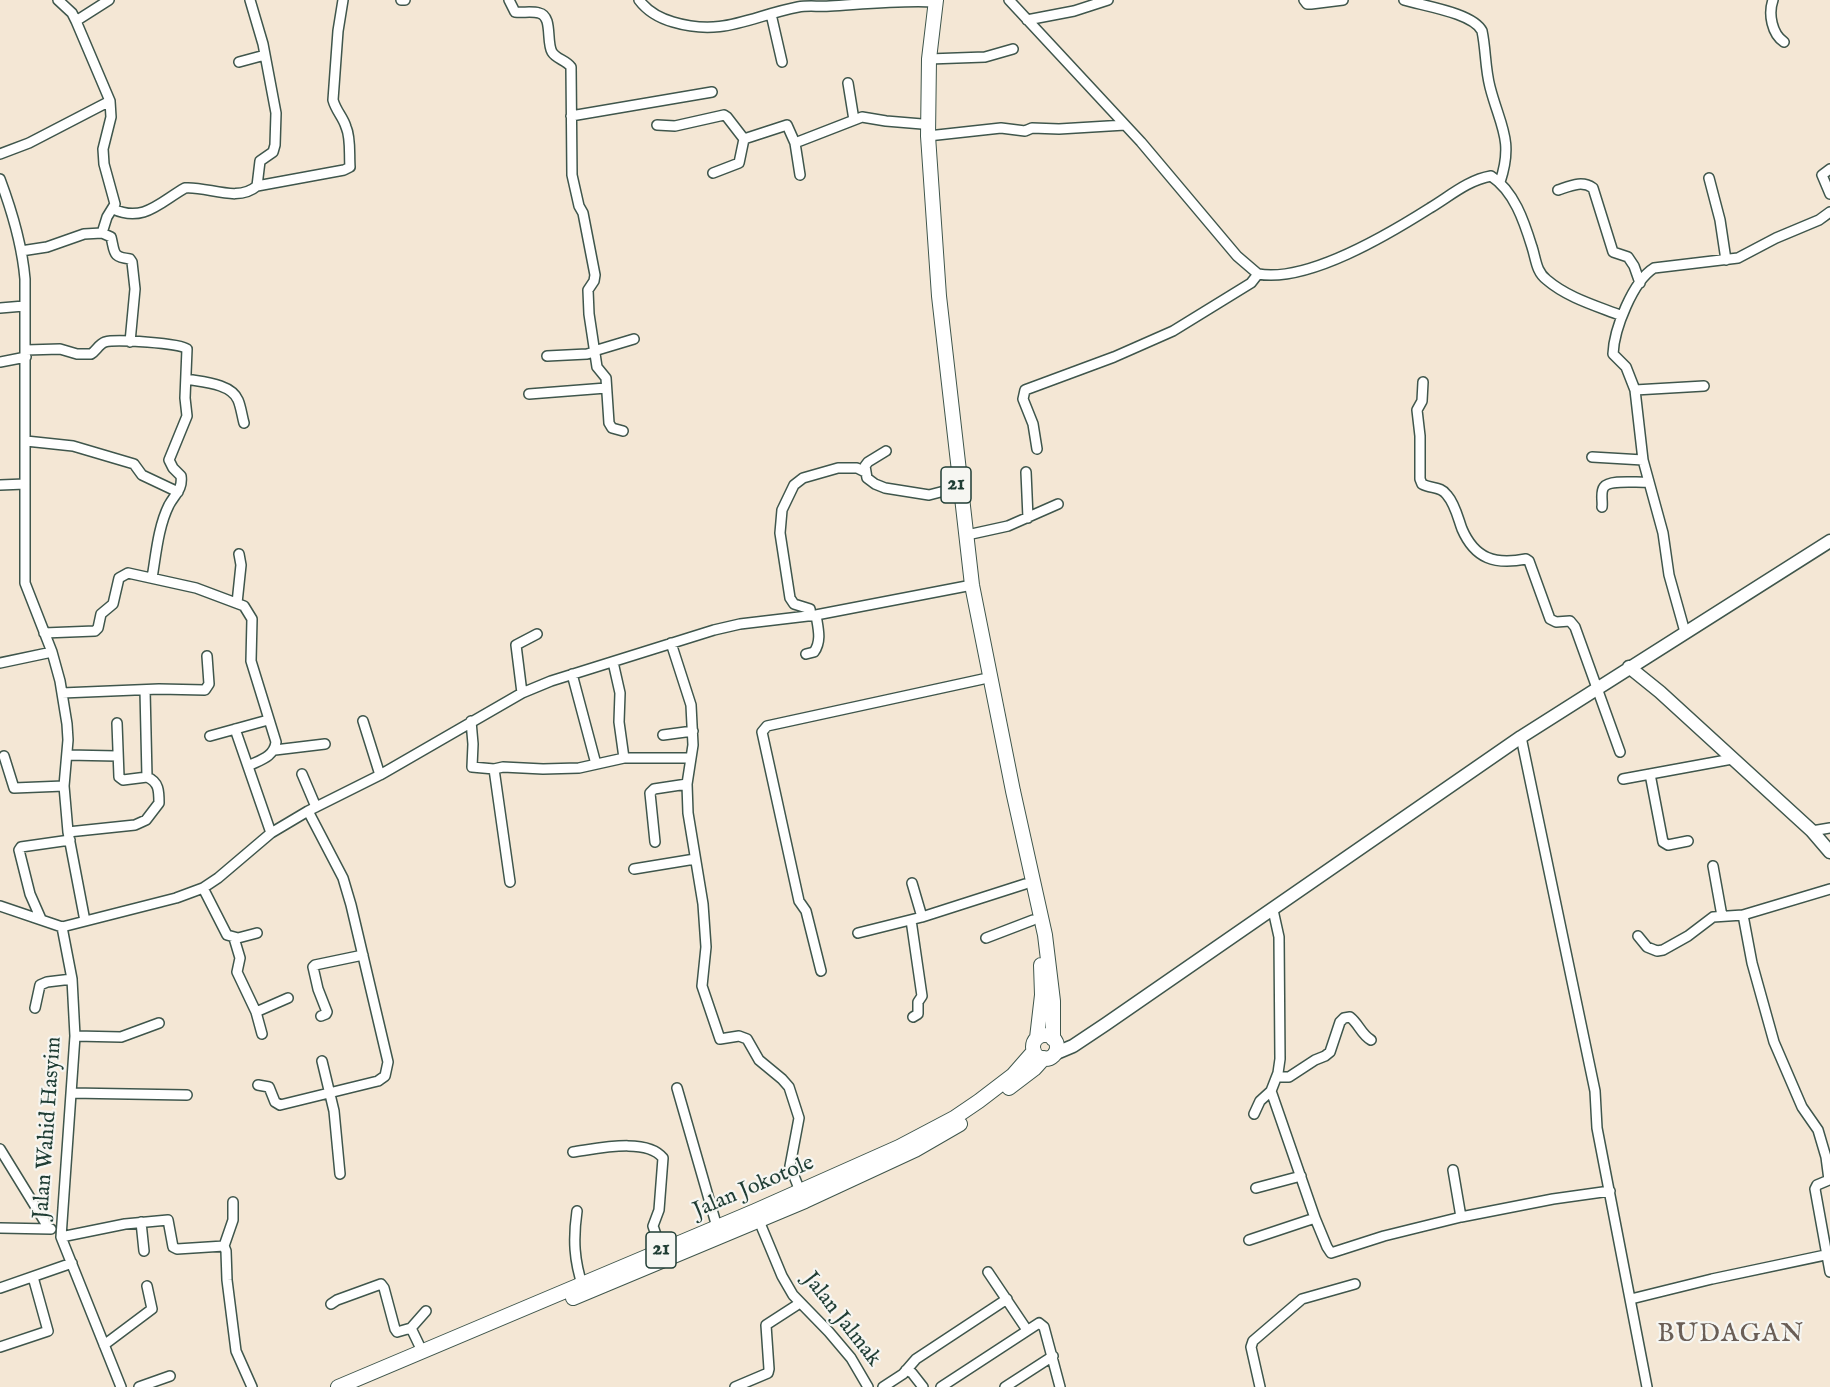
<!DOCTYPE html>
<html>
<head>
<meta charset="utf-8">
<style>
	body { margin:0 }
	canvas { display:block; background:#f4e7d5 }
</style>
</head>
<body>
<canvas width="1830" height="1387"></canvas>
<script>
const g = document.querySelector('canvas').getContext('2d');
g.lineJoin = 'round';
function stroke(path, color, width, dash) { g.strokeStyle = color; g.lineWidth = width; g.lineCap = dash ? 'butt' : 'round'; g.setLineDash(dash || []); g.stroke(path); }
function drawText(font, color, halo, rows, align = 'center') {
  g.font = font + ' "IM FELL English",serif'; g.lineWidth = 4.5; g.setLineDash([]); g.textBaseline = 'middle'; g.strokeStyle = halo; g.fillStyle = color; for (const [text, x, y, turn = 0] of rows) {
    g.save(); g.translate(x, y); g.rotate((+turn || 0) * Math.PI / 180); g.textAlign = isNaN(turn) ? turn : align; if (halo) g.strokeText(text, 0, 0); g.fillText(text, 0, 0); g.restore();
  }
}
const minor = new Path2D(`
	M401 0H405
	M509 0 515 12C522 13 532 11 539 13 553 16 546 42 552 52 556 59 566 60 571 67L572 175 579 206 583 213 595 275 594 281 588 290 589 314 597 367 606 378 609 423 612 428 623 431
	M639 0C648 12 659 18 673 22 723 37 751 16 798 7 809 5 819 7 830 6 863 4 902 0 935 2
	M1009 0 1141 142 1237 256 1258 274C1308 283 1389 234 1430 208 1450 196 1468 180 1491 176 1514 191 1524 221 1532 247 1536 259 1536 272 1547 280 1568 298 1597 306 1622 316
	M1304 0 1307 4H1311L1343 0
	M1404 0C1424 6 1473 13 1482 31 1486 50 1485 68 1490 87 1500 126 1514 140 1500 182
	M1773 0C1768 14 1772 34 1784 42
	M771 14 782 62
	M1027 20 1074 11 1108 0
	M76 21 109 0
	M929 59 985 57 1013 49
	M239 62 265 55
	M848 83 854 120
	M571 116 712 92
	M657 125 675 126 724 115 727 117 744 139 787 125 795 143 862 117 886 121 922 124
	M928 136 1001 128 1025 131 1032 128 1059 129 1125 125
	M795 143 800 175
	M0 154 29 143 110 101
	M1830 169 1822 175 1830 194
	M713 173 739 163 744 139
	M1709 178 1720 220 1726 260
	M0 179C12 211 22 244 25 279V583L52 652 60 681 67 724 68 740 64 786 68 832 85 921
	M257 186 344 170 350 167C349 154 351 138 346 127 343 117 336 111 333 100L338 31 343 0
	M1558 190C1570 186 1582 180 1593 188L1613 252 1628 257 1634 266 1640 283
	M113 209C144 223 160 202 185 188 208 186 237 203 257 186L260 161 273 152 275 145 276 113 263 44 250 0
	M102 233 111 237C115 253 112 257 130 259L132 262 135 289 130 342
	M21 251 47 247 84 234 102 233 107 217 115 204 104 164 103 149 111 117 110 101 76 21 72 13 58 0
	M0 308 24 306
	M26 350 60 349 77 354H91C96 351 99 344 105 342 116 339 180 343 187 349L185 398 187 416 169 460 173 468 181 476C183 489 175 494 169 505 158 527 156 555 152 578
	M594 351 634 339
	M547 356 587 354 594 352
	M0 362 26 357
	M186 379C201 382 231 383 238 400 241 407 242 416 244 423
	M1423 382 1422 401 1417 410 1420 436V479L1422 484C1431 489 1441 486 1447 495 1455 504 1458 518 1462 529 1475 559 1495 565 1526 559L1529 561 1550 619 1556 622 1570 621 1575 627 1620 752
	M1635 390 1704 386
	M529 394 606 388
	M26 441 73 446 134 464 142 475 178 492
	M1037 449 1033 424 1023 399 1025 390 1114 357 1173 331 1251 283 1258 274
	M886 451 868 462 865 466 867 478 875 484 885 488 929 495 956 488
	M1592 457 1643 460
	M1026 472 1028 518
	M0 485 25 484
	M1602 507C1603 502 1600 492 1604 487 1610 479 1638 483 1648 482
	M967 535 1008 526 1058 504
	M237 603 241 565 239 554
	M811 616 810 609 794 604 790 598 780 533 782 510 794 485 803 478 838 468H857L865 472
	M1685 632 1669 575 1663 533 1643 460 1635 390 1626 367 1613 354C1614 329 1633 281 1654 268L1738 258 1776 238 1819 220 1830 212
	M44 633 95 631 98 628 101 614 113 604 119 578 128 573 196 588 244 606 252 619 251 661 276 742C274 757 260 760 248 766
	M671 643 691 705 693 745 687 784 688 813 703 904 706 947 702 986 720 1039 739 1036 747 1039 759 1060 782 1079 789 1087 799 1118 790 1166 800 1191
	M806 654 814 652C822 641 818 628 816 615
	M613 662 620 693 619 722 624 758
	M0 663 52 652
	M572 674 596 764
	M145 690 147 777
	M62 693 159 689 205 690 209 684 207 656
	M522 693 516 645 537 634
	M363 721 380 775
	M471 721 473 744 472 767 494 769
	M235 729 271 833
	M663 735 693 731
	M210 736 268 720
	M1521 737 1595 1091 1597 1128 1647 1387
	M275 750 325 744
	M67 755 117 756
	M4 756 14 788 64 786
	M302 774 316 807
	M1650 774 1663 842 1668 845 1688 841
	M1623 779 1732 759
	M1812 831 1830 828
	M68 832 135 825 146 820 159 803C159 791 159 782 147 777L123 780 119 777 117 723
	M655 842 650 793 654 789 687 784
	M1713 866 1722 916
	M634 869 695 859
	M510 882 494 769 503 767 543 769 579 768 624 758H691
	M912 883 922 917
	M203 888 227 935 238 938 257 933
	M0 906 62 927 72 979 75 1036 61 1237 121 1387
	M1273 910 1279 937 1280 1059 1278 1073 1271 1091 1315 1218 1327 1247 1331 1253 1384 1236 1461 1217 1553 1199 1610 1191
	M1743 915 1752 963 1774 1042 1802 1107 1818 1130 1826 1157 1829 1180 1817 1185 1815 1189 1830 1272
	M41 919 30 894 19 850 21 847 70 840
	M911 920 922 996 918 1002V1014L913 1017
	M62 927 176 898 203 888 218 878 271 833 308 811 380 775 522 693 551 681 714 630 740 624 816 615 972 585
	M858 933 922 917 1025 884
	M1638 936 1647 947 1657 951 1663 950 1688 936 1713 917 1743 915 1830 889
	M234 938 240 958 237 972 256 1012 262 1034
	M986 938 1033 920
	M821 971 806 911 799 901 762 732 767 726 983 679
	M35 1008 40 985 47 982 72 979
	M256 1012 288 998
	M321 1016 326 1014 327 1012 318 989 313 967 315 965 363 955
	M75 1036 121 1037 159 1023
	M322 1061 334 1111 340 1174
	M1277 1077H1289L1315 1060 1325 1056 1330 1052 1340 1022 1344 1018 1350 1017C1359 1024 1361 1034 1371 1040
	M258 1085 269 1087 275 1102 280 1105 378 1081 385 1076 388 1062 351 905 343 878 308 811
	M677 1088 717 1227
	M71 1093 187 1095
	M1254 1114 1260 1101 1271 1091
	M0 1149 48 1227
	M573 1152C596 1149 647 1137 663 1158L659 1210 653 1226 661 1250
	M1453 1170 1461 1217
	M1256 1188 1301 1176
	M233 1202V1220L224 1246 226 1251 227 1280 236 1351 252 1387
	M577 1211C573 1239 574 1261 583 1287
	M757 1216 782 1276 793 1295 829 1332 851 1358 868 1387
	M141 1222 144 1251
	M0 1228 51 1229
	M61 1237 125 1224 168 1220 173 1247 177 1249 224 1246
	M1249 1240 1315 1218
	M988 1272 1027 1330
	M0 1288 72 1263
	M1631 1299 1712 1279 1830 1254
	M331 1304 337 1300 381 1284 384 1288 395 1329 397 1332 411 1328 422 1351
	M411 1328 426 1311
	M104 1345 152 1309 147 1286
	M0 1347 48 1331 33 1277
	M906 1370 912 1373 923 1387
	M139 1387 170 1376
	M735 1387 768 1373 769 1369 766 1325 800 1303
	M883 1387 903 1374 916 1359 1007 1299
	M941 1387 1039 1323 1044 1327 1060 1387
	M1005 1387 1053 1356
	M1260 1387 1251 1347 1253 1341 1302 1299 1355 1284`);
const major = new Path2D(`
	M1629 667 1660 692 1812 831 1830 852
	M1054 1054 1073 1046 1106 1024 1521 737 1830 541`);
const highway = new Path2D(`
	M936 0 929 59 928 136 939 296 972 585 1013 791 1045 935 1053 1001V1039
	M1033 1047a12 12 0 1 1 24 0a12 12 0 1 1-24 0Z
	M1037 1038 1042 995 1041 965
	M1009 1088 1034 1069 1044 1058
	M573 1298 805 1201 915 1150 960 1124
	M338 1387 755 1211 899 1147 954 1118 979 1101 1013 1075 1034 1051`);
stroke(minor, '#3f564c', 12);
stroke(major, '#3f564c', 15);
stroke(highway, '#3f564c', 16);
stroke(minor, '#fff', 9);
stroke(major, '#fff', 12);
stroke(highway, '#fff', 14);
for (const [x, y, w] of [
	[956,485,30],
	[661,1250,30]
]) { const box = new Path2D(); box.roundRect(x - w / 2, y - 18, w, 36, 4.5); g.fillStyle = '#f6f6f2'; g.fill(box); stroke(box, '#1f3d34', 1.5); }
drawText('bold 21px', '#1f3d34', null, [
	["21",956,485],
	["21",661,1250]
]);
drawText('22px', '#1f3d34', '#f6f6f2', [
	["Jalan Wahid Hasyim",49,1128,-86],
	["Jalan Jokotole",754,1188,-23],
	["Jalan Jalmak",841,1320,52]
]);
g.letterSpacing = '1.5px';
drawText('26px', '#6a5e56', '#f6f6f2', [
	["BUDAGAN",1731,1336]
]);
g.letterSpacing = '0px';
</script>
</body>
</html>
